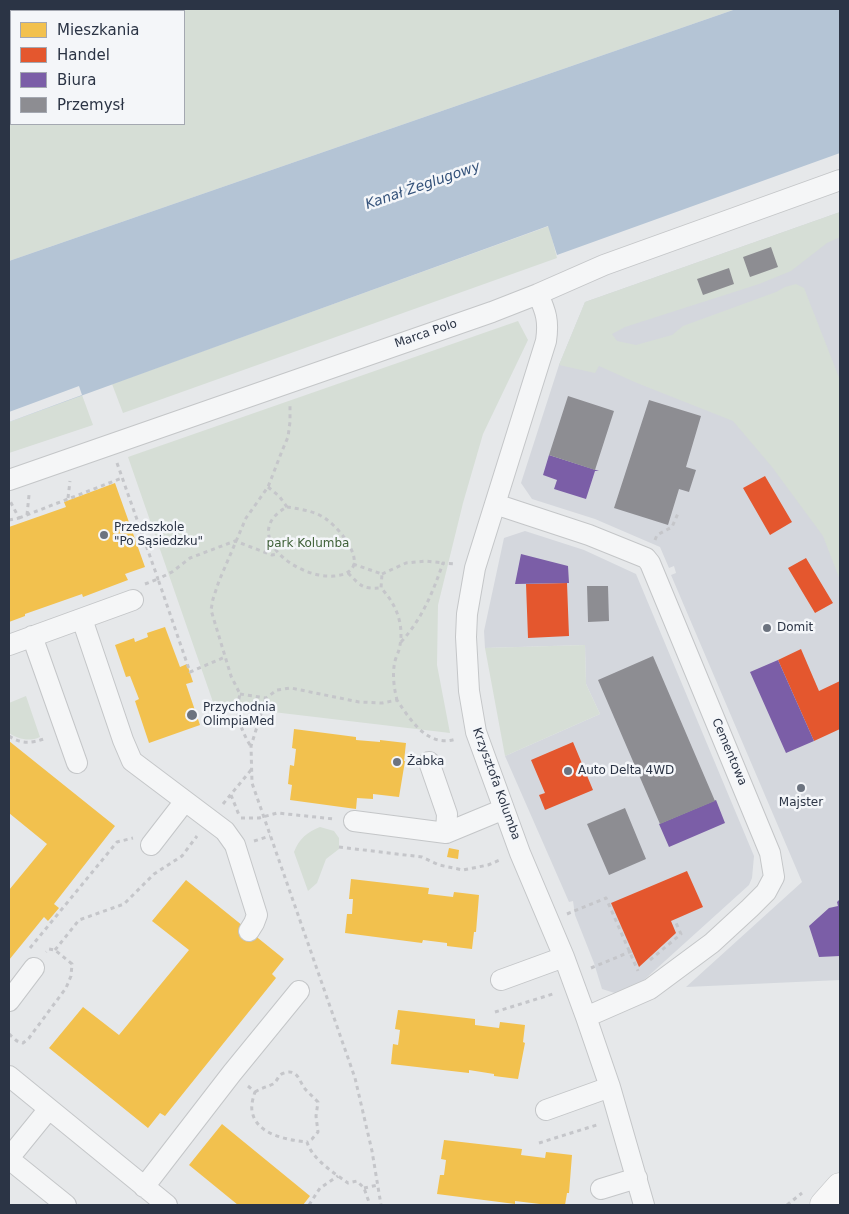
<!DOCTYPE html>
<html>
<head>
<meta charset="utf-8">
<style>
	body { margin:0 }
	#map { position:relative; width:849px; height:1214px; overflow:hidden; background:#e6e8ea; font-family:"DejaVu Sans",sans-serif }
	canvas { display:block }
	.frame { position:absolute; inset:0; border:10px solid #2b3445; pointer-events:none }
	.legend { position:absolute; left:10px; top:10px; width:175px; height:115px; box-sizing:border-box; background:#f4f6f9; border:1px solid #a4a8b1; margin:0; padding:6px 9px; list-style:none; font-size:15px; color:#2b3445 }
	.legend li { display:flex; align-items:center; gap:10px; height:25px }
	.legend b { width:25px; border:1px solid #a4a8b1 }
</style>
</head>
<body>
<div id="map">
<canvas width="849" height="1214"></canvas>
<div class="frame"></div>
<ul class="legend">
<li><b style="height:14px;background:#f2c14e"></b>Mieszkania</li>
<li><b style="height:14px;background:#e4572e"></b>Handel</li>
<li><b style="height:14px;background:#7b5ea7"></b>Biura</li>
<li><b style="height:14px;background:#8d8d92"></b>Przemysł</li>
</ul>
</div>
<script>
const g = document.querySelector('canvas').getContext('2d');
g.lineJoin = 'round';
function paint(path, color) { g.fillStyle = color; g.fill(path, 'evenodd'); }
function stroke(path, color, width, dash) { g.strokeStyle = color; g.lineWidth = width; g.lineCap = dash ? 'butt' : 'round'; g.setLineDash(dash || []); g.stroke(path); }
function drawText(font, color, halo, rows, align = 'center') {
  g.font = font + ' "DejaVu Sans",sans-serif'; g.lineWidth = 5; g.setLineDash([]); g.textBaseline = 'middle'; g.strokeStyle = halo; g.fillStyle = color; for (const [text, x, y, turn = 0] of rows) {
    g.save(); g.translate(x, y); g.rotate((+turn || 0) * Math.PI / 180); g.textAlign = isNaN(turn) ? turn : align; if (halo) g.strokeText(text, 0, 0); g.fillText(text, 0, 0); g.restore();
  }
}
paint(new Path2D(`
	M840 212V980L686 987 802 882 671 575 676 573 674 566 669 568 660 547 595 519 532 499 521 483 559 365 585 302Z
	M525 531 584 550 636 574 754 856 752 878 749 885 634 989 618 994 602 989 594 963 575 915 573 901 569 902 505 756 600 714 586 684 585 645 485 648 484 631 504 538Z`), '#d4d7dd');
paint(new Path2D(`
	M9 9H126L119 11H11V49L9 50Z
	M183 9H736L9 261V71L11 70V124H184V11H176Z
	M840 212V237L827 243 791 271 759 284 625 327 612 334 617 341 636 345 672 335 683 326 776 292 785 287 796 284 804 288 840 380V580L823 536 772 467 733 421 637 383 599 366 595 373 559 365 585 302Z
	M549 226 557 258 123 413 112 384Z
	M518 321 528 340 483 434 463 503 438 605 437 665 450 733 214 705 128 457Z
	M82 395 93 425 9 453V422Z
	M585 645 586 684 600 714 505 756 485 648Z
	M26 696 40 737C29 742 18 739 9 733V703Z
	M320 827 334 831 339 838V849L326 859 317 883 308 891 294 852C299 839 307 832 320 827Z`), '#d6ded6');
paint(new Path2D(`
	M736 9H840V153L557 255 548 226 9 422V261Z`), '#b4c4d5');
paint(new Path2D(`
	M79 386 82 395 9 422V412Z`), '#e6e8ea');
paint(new Path2D(`
	M115 483 145 567 125 574 128 580 83 597 82 594 25 614V616L9 622V527L66 507 64 502Z
	M165 627 180 667 187 664 193 682 186 684 200 725 149 743 135 701 139 699 130 676 126 677 115 645 134 638 135 642 148 637 147 633Z
	M294 729 356 737V740L380 742V740L406 743 404 761H405L399 797 373 794V799L357 798 356 809 290 800 292 785 288 784 290 765 294 766 296 749 292 748Z
	M9 741 115 826 54 904 59 908 48 921 44 917 9 960V890L47 844 9 813Z
	M449 848 459 850 458 859 447 857Z
	M351 879 429 888 428 894 453 897 454 892 479 895 476 932H474L472 949 447 946V943L423 940 422 943 345 933 347 914H352L353 899H349Z
	M186 880 284 959 272 974 276 978 165 1116 160 1113 148 1128 49 1048 83 1007 119 1035 189 950 152 921Z
	M398 1010 475 1019V1025L499 1028 500 1022 525 1025 523 1042 525 1043 518 1079 494 1076V1074L469 1070V1073L391 1064 393 1044 398 1045 400 1030 395 1029Z
	M222 1124 310 1196 303 1205H238L189 1165Z
	M444 1140 522 1149 521 1155 545 1158 546 1152 572 1155 569 1193H567L565 1205H540V1204L515 1201V1204L437 1194 440 1175H444L446 1160 441 1159Z`), '#f2c14e');
paint(new Path2D(`
	M765 476 792 522 770 535 743 488Z
	M806 558 833 603 815 613 788 568Z
	M567 583 569 636 528 638 526 584Z
	M801 649 819 691 840 681V729L814 741 778 660Z
	M573 742 593 790 545 810 539 795 545 793 531 760Z
	M687 871 703 907 671 921 676 933 639 967 611 903Z`), '#e4572e');
paint(new Path2D(`
	M549 455 599 471H595L586 499 554 489 557 480 543 475Z
	M521 554 568 566 569 583 515 584Z
	M778 660 814 741 786 753 750 672Z
	M716 800 725 823 669 847 659 824Z
	M840 899V956L819 957 809 926 829 908 838 906 837 902Z`), '#7b5ea7');
paint(new Path2D(`
	M771 247 778 267 750 277 743 257Z
	M729 268 734 284 703 295 697 279Z
	M568 396 614 411 595 470 549 455Z
	M649 400 701 416 686 467 696 470 689 492 679 489 668 525 614 508Z
	M587 586H608L609 621 588 622Z
	M653 656 715 801 660 824 598 680Z
	M625 808 646 859 609 875 587 824Z`), '#8d8d92');
const minor = new Path2D(`
	M538 294C546 312 549 321 546 341L475 568 467 614 466 637 469 691 476 732 520 853 564 957 586 1017 610 1087 644 1205
	M9 480 492 312 538 294 604 265 840 180
	M495 504 589 535 646 558 650 563 770 853 774 877 766 892 750 908 712 943 650 989 586 1017
	M82 619 123 740 132 761 225 831 235 845 257 915 254 923 249 931
	M32 636 77 763
	M9 645 133 600
	M429 762 447 814 446 833
	M354 821 446 833 504 809
	M151 845 185 801
	M501 980 564 957
	M9 1001 34 968
	M9 1076 167 1205
	M546 1110 610 1087
	M9 1158 48 1110
	M9 1159 66 1205
	M144 1187 232 1073 299 991
	M601 1189 637 1178`);
const secondary = new Path2D(`
	M824 1205 840 1187`);
stroke(minor, '#c4c6c8', 22);
stroke(secondary, '#c4c6c8', 29);
stroke(new Path2D(`
	M142 11 149 9
	M9 59 11 58
	M117 463 158 579 172 572 190 558 235 541 272 555 278 554
	M268 487 279 496 287 507
	M68 498 70 481
	M287 507C300 509 315 511 326 519 344 532 375 573 334 576 295 579 239 533 287 507Z
	M27 515 29 495
	M19 518 122 478
	M9 520 19 518 10 501
	M655 540 657 535 672 527 679 511
	M353 564 382 574 381 588C397 605 405 626 399 650 398 653 396 657 395 661 392 674 394 688 397 700
	M348 573C361 586 362 589 381 588
	M382 574 406 563 426 561 443 563
	M145 584 158 579 190 672 225 657
	M401 642C422 619 433 592 443 563L456 564
	M240 694 266 698 277 690 291 688 359 702 382 703 397 700C411 721 428 748 456 739
	M266 698 251 746 252 783 355 1078 372 1151 381 1205
	M9 736C22 745 32 743 47 738
	M250 745C240 728 235 713 240 694L231 676 211 610 213 599 219 581 246 518 268 487 282 451 288 437 290 422V405
	M231 795 239 815
	M223 804 251 770
	M241 818H259L277 813 334 819
	M254 841 270 836
	M339 847 422 857 439 865 463 870 488 865 502 859
	M567 914 606 898 638 971
	M30 948 117 842 133 838
	M55 950 79 920 124 904 154 874 182 856 197 836
	M650 960 681 934 676 923
	M591 968 632 951
	M495 1012 556 993
	M9 1034 17 1041 23 1043 29 1038 66 988 71 976 72 964 55 950 49 949 46 952
	M248 1086 255 1092C253 1098 251 1105 252 1111 256 1135 288 1140 307 1142 312 1159 334 1173 348 1183L357 1181 364 1188 370 1205
	M255 1092C261 1088 267 1087 273 1084 278 1081 278 1074 284 1073 299 1068 299 1083 306 1090 310 1094 314 1098 318 1102L316 1116 318 1132 312 1139 307 1142
	M539 1143 600 1124
	M364 1188 378 1185
	M309 1205 320 1188 338 1176
	M787 1205 802 1193`), '#c5c6ca', 3, [4, 4]);
stroke(minor, '#f5f6f7', 20);
stroke(secondary, '#f8f8f8', 28);
for (const [x, y, r, color] of [
	[104,535,5,"#6c737f"],
	[767,628,5,"#6c737f"],
	[192,715,6,"#6c737f"],
	[397,762,5,"#6c737f"],
	[568,771,5,"#6c737f"],
	[801,788,5,"#6c737f"]
]) { const dot = new Path2D(); dot.arc(x, y, r, 0, 2 * Math.PI); g.fillStyle = color; g.fill(dot); stroke(dot, '#f4f6f9', 2); }
drawText('12px', '#2b3445', '#f4f6f9', [
	["Marca Polo",426,334,-19],
	["Cementowa",729,752,67],
	["Krzysztofa Kolumba",496,784,70]
]);
drawText('12px', '#2b3445', '#f4f6f9', [
	["Przedszkole",114,528],
	["\"Po Sąsiedzku\"",114,542],
	["Domit",777,628],
	["Przychodnia",203,708],
	["OlimpiaMed",203,722],
	["Żabka",407,762],
	["Auto Delta 4WD",578,771],
	["Majster",801,803,"center"]
], 'left');
drawText('12px', '#3f6138', '#f4f6f9', [
	["park Kolumba",308,544]
]);
drawText('italic 14px', '#34527a', '#f4f6f9', [
	["Kanał Żeglugowy",423,186,-19]
]);
</script>
</body>
</html>
